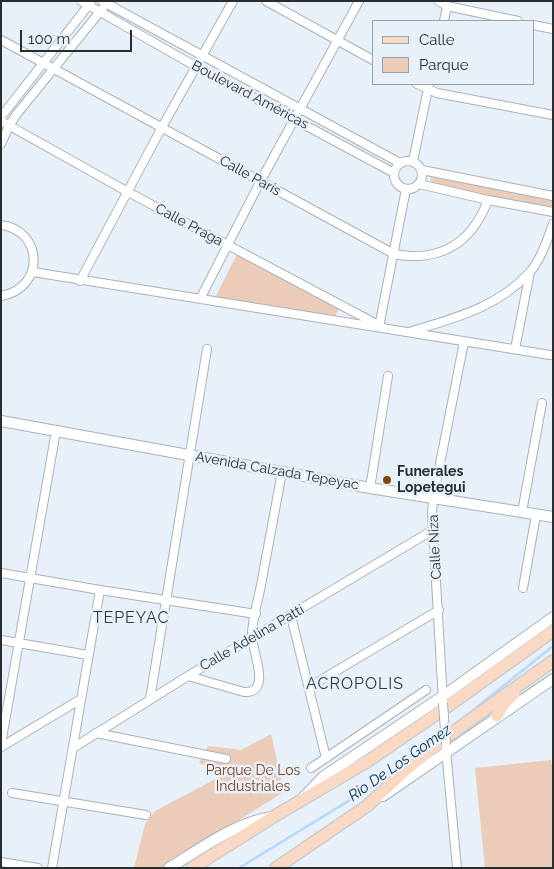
<!DOCTYPE html>
<html>
<head>
<meta charset="utf-8">
<style>
	body { margin:0 }
	#map { position:relative; width:554px; height:869px; overflow:hidden; background:#e8f0f9; font-family:Raleway,sans-serif }
	canvas { display:block }
	.frame { position:absolute; inset:0; border:2px solid #2a2d30; pointer-events:none }
	.legend { position:absolute; left:372px; top:20px; width:162px; height:65px; box-sizing:border-box; background:#e8f0f9; border:1px solid #9ca2a9; margin:0; padding:6px 9px; list-style:none; font-size:15px; color:#2a2d30 }
	.legend li { display:flex; align-items:center; gap:10px; height:25px }
	.legend b { width:25px; border:1px solid #9ca2a9 }
	.scale { position:absolute; left:20px; top:30px; width:112px; height:22px; box-sizing:border-box; border:2px solid #2a2d30; border-top:0; padding-left:6px; font-size:15px; line-height:18px; white-space:nowrap; color:#2a2d30; -webkit-text-stroke:4px #e8f0f9; paint-order:stroke }
</style>
</head>
<body>
<div id="map">
<canvas width="554" height="869"></canvas>
<div class="frame"></div>
<ul class="legend">
<li><b style="height:6px;background:#fad9c4"></b>Calle</li>
<li><b style="height:14px;background:#eaccb9"></b>Parque</li>
</ul>
<div class="scale">100 m</div>
</div>
<script>
const g = document.querySelector('canvas').getContext('2d');
g.lineJoin = 'round';
function paint(path, color) { g.fillStyle = color; g.fill(path, 'evenodd'); }
function stroke(path, color, width, dash) { g.strokeStyle = color; g.lineWidth = width; g.lineCap = dash ? 'butt' : 'round'; g.setLineDash(dash || []); g.stroke(path); }
function drawText(font, color, halo, rows, align = 'center') {
  g.font = font + ' Raleway,sans-serif'; g.lineWidth = 5; g.setLineDash([]); g.textBaseline = 'middle'; g.strokeStyle = halo; g.fillStyle = color; for (const [text, x, y, turn = 0] of rows) {
    g.save(); g.translate(x, y); g.rotate((+turn || 0) * Math.PI / 180); g.textAlign = isNaN(turn) ? turn : align; if (halo) g.strokeText(text, 0, 0); g.fillText(text, 0, 0); g.restore();
  }
}
paint(new Path2D(`
	M431 177 553 199V207L430 186Z
	M237 254 339 309 334 318 215 298Z
	M271 734 284 792 162 868H134L145 824 155 811 225 774 199 763 208 746 241 750Z
	M551 760 553 772V868H485L475 768Z`), '#eaccb9');
stroke(new Path2D(`
	M466 716 553 646
	M239 868 368 789 422 750`), '#b4d9ff', 2.5);
const street = new Path2D(`
	M81 1 197 67 394 173
	M102 1 400 163
	M266 1 373 60
	M438 1 447 6 518 21
	M444 21 447 6
	M533 25 553 29
	M1 40 394 254C440 263 472 243 488 200
	M417 84 437 93 553 115
	M1 117 91 2
	M1 121 128 192 384 328
	M1 144 9 126 16 115 103 8
	M394 175a14 14 0 1 1 28 0a14 14 0 1 1-28 0Z
	M413 161 429 84
	M422 170 553 196
	M419 184 488 200 553 212
	M1 225C43 230 46 288 1 296
	M33 272 550 355
	M80 281 162 127 233 1
	M200 299 260 182 359 1
	M379 327 406 189
	M412 331C455 318 498 307 529 273 541 260 547 240 553 224
	M515 349 530 272
	M370 488 388 376
	M522 512 542 403
	M1 573 100 590 256 614
	M523 588 536 515
	M291 616 326 758
	M1 640 88 655
	M188 676 244 692C272 694 253 652 252 638 251 623 258 601 261 585 268 548 275 510 282 472
	M309 687 439 610
	M150 699 207 349
	M443 701 432 513 433 499 464 342
	M96 733 226 759
	M1 744 56 431
	M1 747 81 699
	M73 748 188 676 433 530
	M446 750 457 868
	M311 768 426 690
	M12 793 146 815
	M1 862 38 868
	M52 868 100 590`);
const secondary = new Path2D(`
	M1 421 370 488 553 517
	M383 796 553 679
	M303 798 323 777 443 696 553 617
	M169 868C200 849 236 822 272 817`);
const primary = new Path2D(`
	M497 716 503 705 514 694
	M192 868 273 817 368 761 441 711 553 631
	M276 868 367 806 407 769 449 735 553 661`);
stroke(street, '#a9b1b9', 10);
stroke(secondary, '#a9b1b9', 12);
stroke(primary, '#cccdcd', 14);
stroke(street, '#fff', 8);
stroke(secondary, '#fff', 10);
stroke(primary, '#fad9c4', 11);
const streetBridge = new Path2D(`
	M443 703 446 745`);
stroke(streetBridge, '#a9b1b9', 10, []);
stroke(streetBridge, '#fff', 8);
for (const [x, y, r, color] of [
	[387,480,5,"#85450c"]
]) { const dot = new Path2D(); dot.arc(x, y, r, 0, 2 * Math.PI); g.fillStyle = color; g.fill(dot); stroke(dot, '#e8f0f9', 2); }
drawText('14px', '#2a2d30', '#e8f0f9', [
	["Boulevard Américas",250,95,28],
	["Calle París",250,176,29],
	["Calle Praga",189,225,28],
	["Avenida Calzada Tepeyac",277,471,10],
	["Calle Niza",435,547,-93],
	["Calle Adelina Patti",252,638,-30]
]);
drawText('bold 14px', '#2a2d30', '#e8f0f9', [
	["Funerales",397,472],
	["Lopetegui",397,488]
], 'left');
drawText('14px', '#7b4316', '#e8f0f9', [
	["Parque De Los",253,771],
	["Industriales",253,787]
]);
drawText('italic 15px', '#012b4d', '#e8f0f9', [
	["Rio De Los Gomez",400,763,-35]
]);
g.letterSpacing = '1px';
drawText('16px', '#30373d', '#e8f0f9', [
	["TEPEYAC",131,618],
	["ACROPOLIS",355,684]
]);
g.letterSpacing = '0px';
</script>
</body>
</html>
